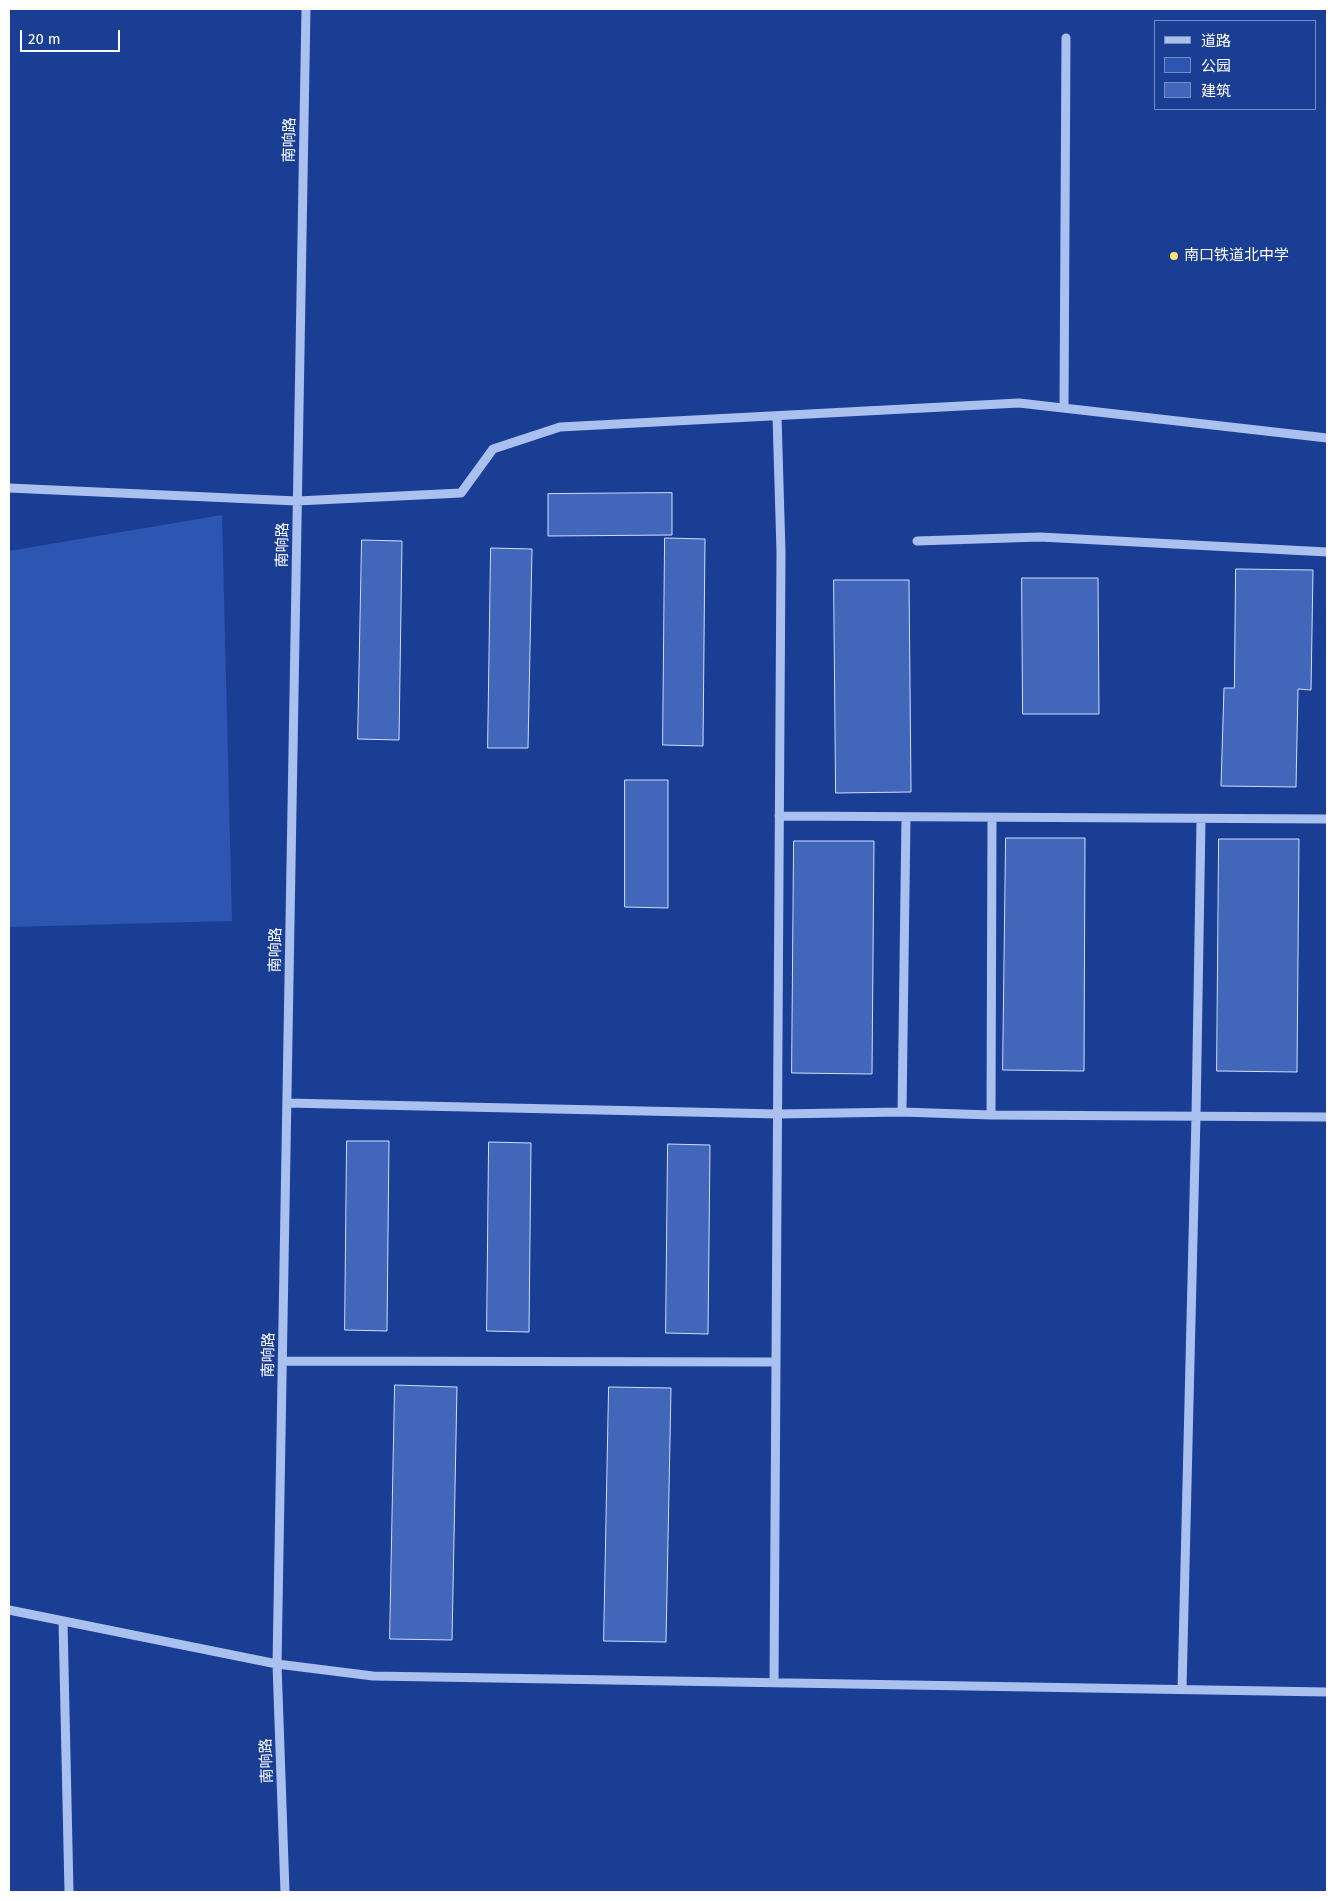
<!DOCTYPE html>
<html>
<head>
<meta charset="utf-8">
<style>
	body { margin:0 }
	#map { position:relative; width:1336px; height:1901px; overflow:hidden; background:#1a3e93; font-family:"Fira Sans","Noto Sans SC",sans-serif }
	canvas { display:block }
	.frame { position:absolute; inset:0; border:10px solid #fff; pointer-events:none }
	.legend { position:absolute; left:1154px; top:20px; width:162px; height:90px; box-sizing:border-box; background:#1a3e93; border:1px solid #768bbe; margin:0; padding:6px 9px; list-style:none; font-size:15px; color:#fff }
	.legend li { display:flex; align-items:center; gap:10px; height:25px }
	.legend b { width:25px; border:1px solid #768bbe }
	.scale { position:absolute; left:20px; top:30px; width:100px; height:22px; box-sizing:border-box; border:2px solid #fff; border-top:0; padding-left:6px; font-size:15px; line-height:18px; white-space:nowrap; color:#fff; -webkit-text-stroke:4px #1a3e93; paint-order:stroke }
</style>
</head>
<body>
<div id="map">
<canvas width="1336" height="1901"></canvas>
<div class="frame"></div>
<ul class="legend">
<li><b style="height:6px;background:#aac0ef"></b>道路</li>
<li><b style="height:14px;background:#2c56b1"></b>公园</li>
<li><b style="height:14px;background:#4267ba"></b>建筑</li>
</ul>
<div class="scale">20 m</div>
</div>
<script>
const g = document.querySelector('canvas').getContext('2d');
g.lineJoin = 'round';
function paint(path, color) { g.fillStyle = color; g.fill(path, 'evenodd'); }
function stroke(path, color, width, dash) { g.strokeStyle = color; g.lineWidth = width; g.lineCap = dash ? 'butt' : 'round'; g.setLineDash(dash || []); g.stroke(path); }
function drawText(font, color, halo, rows, align = 'center') {
  g.font = font + ' "Fira Sans","Noto Sans SC",sans-serif'; g.lineWidth = 4; g.setLineDash([]); g.textBaseline = 'middle'; g.strokeStyle = halo; g.fillStyle = color; for (const [text, x, y, turn = 0] of rows) {
    g.save(); g.translate(x, y); g.rotate((+turn || 0) * Math.PI / 180); g.textAlign = isNaN(turn) ? turn : align; if (halo) g.strokeText(text, 0, 0); g.fillText(text, 0, 0); g.restore();
  }
}
paint(new Path2D(`
	M222 515 232 921 9 927V551Z`), '#2c56b1');
const building = new Path2D(`
	M672 493V535L548 536V494Z
	M665 538 705 539 703 746 663 745Z
	M362 540 402 541 399 740 358 739Z
	M491 548 532 549 528 748H488Z
	M1236 569 1313 570 1311 690 1298 689 1296 787 1221 786 1224 688H1234Z
	M1022 578H1098L1099 714H1023Z
	M834 580H909L911 792 836 793Z
	M625 780H668V908L625 907Z
	M1006 838H1085L1084 1071 1003 1070Z
	M1219 839H1299L1297 1072 1217 1071Z
	M794 841H874L872 1074 792 1073Z
	M347 1141H389L387 1331 345 1330Z
	M489 1142 531 1143 529 1332 487 1331Z
	M668 1144 710 1145 708 1334 666 1333Z
	M395 1385 457 1387 452 1640 390 1639Z
	M609 1387 671 1388 666 1642 604 1641Z`);
paint(building, '#4267ba');
stroke(building, '#d0defb', 1);
stroke(new Path2D(`
	M1064 408 1066 38
	M9 488 297 501 461 493 493 449 560 427 1019 403 1327 438
	M917 541 1040 537 1327 552
	M779 816 1327 819
	M287 1103 778 1114 902 1112 991 1115 1327 1117
	M902 1112 906 817
	M991 1115 992 818
	M283 1361 776 1362
	M9 1610 277 1664 373 1676 1327 1692
	M63 1621 69 1892
	M774 1682 781 552 777 416
	M1182 1689 1196 1116 1201 820
	M285 1892 277 1664 306 9`), '#aac0ef', 9);
for (const [x, y, r, color] of [
	[1174,256,5,"#ffe868"]
]) { const dot = new Path2D(); dot.arc(x, y, r, 0, 2 * Math.PI); g.fillStyle = color; g.fill(dot); stroke(dot, '#1a3e93', 2); }
drawText('15px', '#fff', '#1a3e93', [
	["南响路",290,140,-89],
	["南响路",283,545,-89],
	["南响路",276,950,-89],
	["南响路",269,1355,-89],
	["南响路",267,1761,-92]
]);
drawText('15px', '#fff', '#1a3e93', [
	["南口铁道北中学",1184,256]
], 'left');
</script>
</body>
</html>
